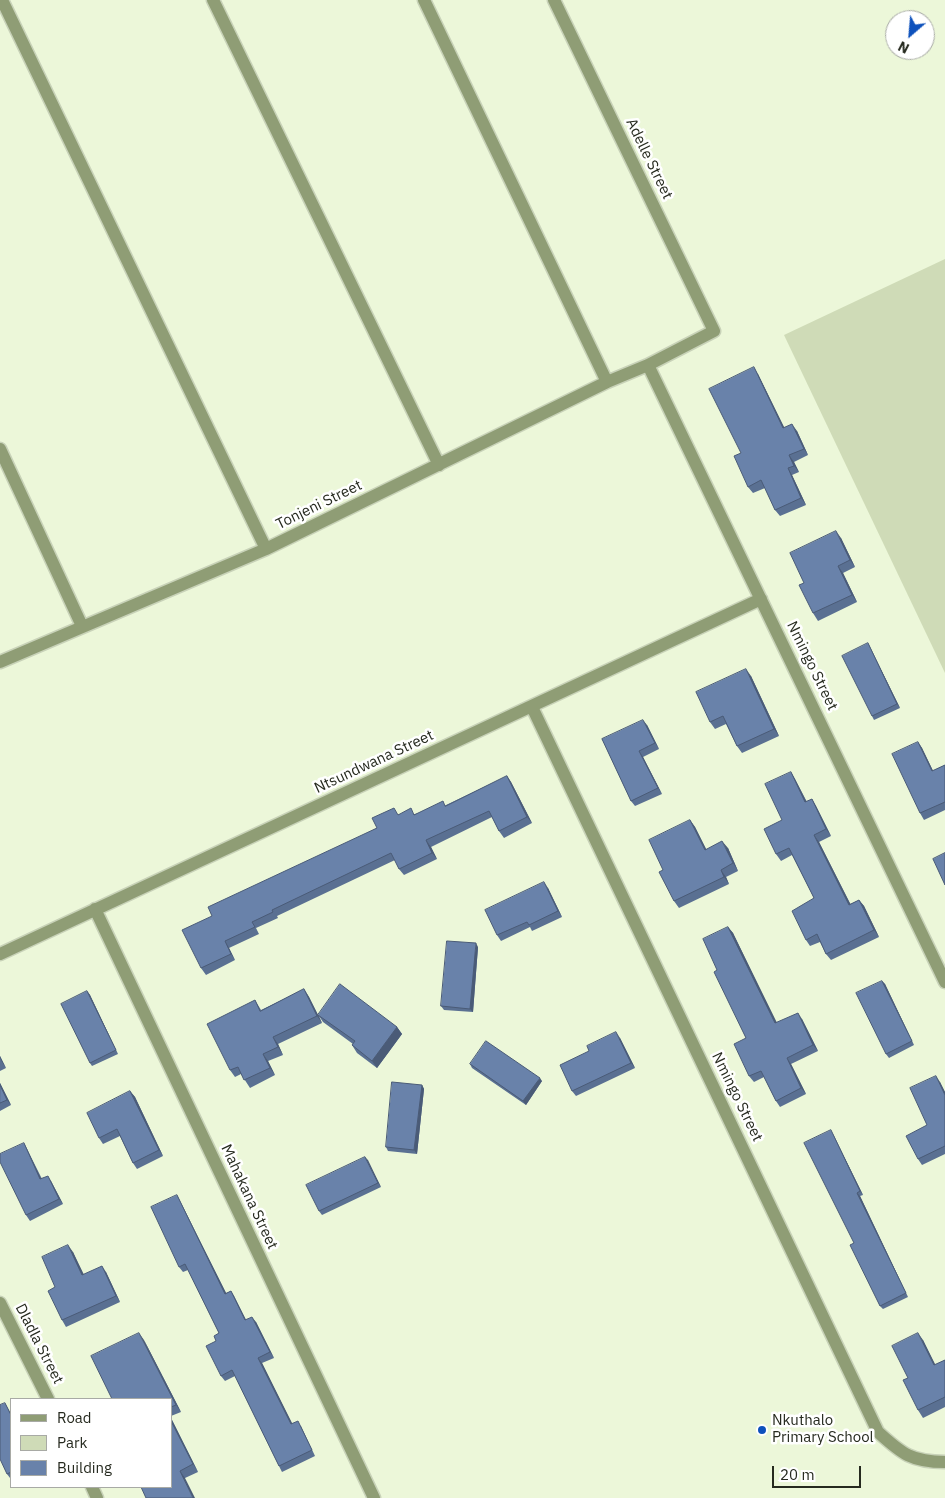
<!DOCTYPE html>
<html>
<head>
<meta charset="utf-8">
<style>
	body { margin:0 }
	#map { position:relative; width:945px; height:1498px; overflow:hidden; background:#ecf7d9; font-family:"IBM Plex Sans",sans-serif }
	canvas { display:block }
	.legend { position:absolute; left:10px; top:1398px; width:162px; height:90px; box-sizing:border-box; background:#fff; border:1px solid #a8aaa5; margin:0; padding:6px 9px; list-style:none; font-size:15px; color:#262a1f }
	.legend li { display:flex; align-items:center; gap:10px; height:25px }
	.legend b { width:25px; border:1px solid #a8aaa5 }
	.north { position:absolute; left:885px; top:10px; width:50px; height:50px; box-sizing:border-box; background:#fff; border:1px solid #a8aaa5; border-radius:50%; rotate:207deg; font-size:14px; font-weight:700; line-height:20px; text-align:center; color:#262a1f }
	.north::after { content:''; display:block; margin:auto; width:18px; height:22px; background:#0d51bc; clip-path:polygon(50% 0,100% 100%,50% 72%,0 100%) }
	.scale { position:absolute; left:772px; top:1466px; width:89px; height:22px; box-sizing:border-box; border:2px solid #262a1f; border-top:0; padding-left:6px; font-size:15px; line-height:18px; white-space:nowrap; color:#262a1f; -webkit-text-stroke:4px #fff; paint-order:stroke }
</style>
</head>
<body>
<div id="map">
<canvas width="945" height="1498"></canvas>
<ul class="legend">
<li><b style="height:6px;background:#8f9d75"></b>Road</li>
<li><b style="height:14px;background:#cfdbb7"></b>Park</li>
<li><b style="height:14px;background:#6982aa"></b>Building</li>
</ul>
<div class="north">N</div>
<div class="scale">20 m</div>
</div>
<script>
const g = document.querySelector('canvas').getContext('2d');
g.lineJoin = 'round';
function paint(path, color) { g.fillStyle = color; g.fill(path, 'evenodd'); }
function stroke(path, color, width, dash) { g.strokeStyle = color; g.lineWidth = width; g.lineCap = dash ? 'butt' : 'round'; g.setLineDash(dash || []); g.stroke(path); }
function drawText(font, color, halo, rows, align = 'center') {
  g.font = font + ' "IBM Plex Sans",sans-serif'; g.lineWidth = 5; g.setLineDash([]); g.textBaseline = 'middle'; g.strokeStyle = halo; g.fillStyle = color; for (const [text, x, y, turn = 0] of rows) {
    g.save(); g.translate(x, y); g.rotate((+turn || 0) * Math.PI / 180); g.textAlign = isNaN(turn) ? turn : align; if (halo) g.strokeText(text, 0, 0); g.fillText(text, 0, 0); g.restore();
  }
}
paint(new Path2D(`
	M945 259V673L784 335Z`), '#cfdbb7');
const street = new Path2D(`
	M2 0 266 549
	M213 0 439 465
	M424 0 607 382
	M648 365 945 982
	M0 449 82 626
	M0 662 266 549 607 382 648 365 714 331 554 0
	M532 707 878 1432C902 1454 912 1462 945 1462
	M95 909 374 1498
	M0 954 761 599
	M0 1303 48 1399
	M92 1487 97 1498`);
stroke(street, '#c8d2b8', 15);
stroke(street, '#8f9d75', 12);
paint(new Path2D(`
	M758 374 784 428 797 431 808 455 794 462 799 472 792 475 806 505 780 516 775 510 765 488 753 493 748 487 741 453Z
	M841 538 855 567 843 573 857 602 818 621 813 613Z
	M868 643 870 647 900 708 874 720 872 716Z
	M751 676 779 736 742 753 737 746 726 724 715 729 710 722Z
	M647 725 659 749 643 757 662 794 635 806 631 801 602 739Z
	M918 742 922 748 933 771 945 765V810L924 820 920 813Z
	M791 772 795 779 807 802 812 799 816 806 831 836 819 842 850 904 859 900 864 906 879 937 831 960 826 954 820 942 810 946 806 940 814 898 792 855 781 861 776 854Z
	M507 776 511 782 532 823 504 838 499 831 492 817 431 847 437 859 404 875 399 869 395 860 277 916 278 918 256 928 259 934 229 948 235 960 206 975 201 968 212 916 377 828 399 814H415L446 805Z
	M690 820 695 827 706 849 728 848 738 871 726 877 729 884 679 908 674 901 663 870Z
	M548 888 562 917 532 931 530 927 501 941 497 935Z
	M728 927 733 933 776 1023 802 1019 818 1051 791 1064 806 1094 780 1107 776 1101 764 1077 754 1082 749 1076 746 1038 717 970Z
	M478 947 473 1012 444 1010 441 1006Z
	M882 981 885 984 914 1045 889 1058 886 1054Z
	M304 989 309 997 318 1015 397 1027 402 1034 377 1068 357 1053 352 1045 353 1044 323 1022 319 1016 322 1023 278 1044 283 1055 268 1061 275 1075 250 1088 241 1074 235 1077 230 1070 255 1000 261 1010Z
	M87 991 90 995 118 1054 92 1066 90 1063Z
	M620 1038 635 1068 576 1096 572 1091Z
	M0 1056 6 1068 0 1071Z
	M470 1064 542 1081 526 1105 472 1068Z
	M940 1082 945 1092V1154L922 1165 918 1159 927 1125Z
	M0 1083 11 1105 0 1111Z
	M422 1085 424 1089 417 1154 388 1151 386 1147Z
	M130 1091 135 1097 163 1156 137 1169 133 1163 120 1136 103 1144 99 1138Z
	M833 1134 863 1195 860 1196 908 1297 883 1309 880 1306 854 1243Z
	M24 1143 42 1179 51 1181 63 1204 30 1221 26 1215Z
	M365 1157 381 1187 322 1215 319 1211Z
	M177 1195 226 1293 231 1291 234 1296 246 1320 256 1322 274 1358 262 1363 292 1424 301 1426 315 1456 282 1472 279 1466 235 1376 225 1381 221 1376 216 1341 219 1333 188 1270 183 1272 179 1267Z
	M73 1252 83 1275 106 1272 120 1302 66 1327 62 1320 55 1287Z
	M144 1340 181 1412 171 1416V1399Z
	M923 1340 935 1365 945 1360V1407L923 1418 918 1410 908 1378Z
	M5 1403 11 1414V1477L10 1478 7 1474Z
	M171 1418 198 1472 185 1478 171 1487Z`), '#5a7092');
paint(new Path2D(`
	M754 367 758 374 788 435 783 428Z
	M792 424 797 431 808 455 804 449Z
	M789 455 794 462 799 472 794 466Z
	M788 468 792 475 806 505 801 498Z
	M836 531 841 538 855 567 850 560Z
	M838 566 843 573 857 602 852 595Z
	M868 643 870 647 900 708 897 704Z
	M746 669 751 676 779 736 774 729Z
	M643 720 647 725 659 749 655 743Z
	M918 742 922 748 936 777 932 771Z
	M639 751 643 757 662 794 658 788Z
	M791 772 795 779 810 809 805 802Z
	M507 776 511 782 532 823 527 817Z
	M812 799 816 806 831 836 826 829Z
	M690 820 695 827 710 857 705 850Z
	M814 835 819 842 854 911 849 905Z
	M426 840 431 847 437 859 432 853Z
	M722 841 728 848 738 871 733 863Z
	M721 870 726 877 729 884 724 877Z
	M544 882 548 888 562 917 558 911Z
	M859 900 864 906 879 937 874 930Z
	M728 927 733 933 780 1029 775 1023Z
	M225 941 229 948 235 960 231 954Z
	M476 943 478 947 473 1012 470 1009Z
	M882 981 885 984 914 1045Z
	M304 989 309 997 322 1023 317 1016Z
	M87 991 90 995 118 1054 116 1050Z
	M798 1013 802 1019 818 1051 813 1045Z
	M397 1027 402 1034 377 1068 372 1061Z
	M616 1032 620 1038 635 1068 631 1063Z
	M273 1037 278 1044 283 1055 278 1047Z
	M263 1054 268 1061 275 1075 270 1068Z
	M0 1056 6 1068 2 1062 0 1058Z
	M787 1058 791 1064 806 1094 801 1088Z
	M936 1076 940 1082 945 1092V1095Z
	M540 1078 542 1081 526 1105 523 1101Z
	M0 1083 11 1105 7 1100 0 1085Z
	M422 1085 424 1089 417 1154 414 1150Z
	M130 1091 135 1097 163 1156 159 1150Z
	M831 1130 833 1134 863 1195 860 1191Z
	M24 1143 27 1149 44 1185 40 1179Z
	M365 1157 368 1160 381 1187 378 1183Z
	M48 1176 51 1181 63 1204 59 1199Z
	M857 1193 860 1196 908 1297 906 1293Z
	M177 1195 229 1299 225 1294Z
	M68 1245 73 1252 87 1281 82 1275Z
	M102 1266 106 1272 120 1302 116 1296Z
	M231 1291 234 1296 249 1326 245 1320Z
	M252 1317 256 1322 274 1358 270 1352Z
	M139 1333 144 1340 181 1412 176 1405Z
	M918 1333 923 1340 939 1372 934 1365Z
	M258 1358 262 1363 295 1429 291 1424Z
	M171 1418 198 1472 193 1464 171 1421Z
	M180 1471 185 1478 195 1498H193Z`), '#4a5b77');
const building = new Path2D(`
	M754 367 783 428 792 424 804 449 789 455 794 466 788 468 801 498 775 510 761 480 748 487 734 456 741 453 709 389Z
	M836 531 850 560 838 566 852 595 813 613 799 585 804 583 790 553Z
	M868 643 897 704 872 716 842 656Z
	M746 669 774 729 737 746 723 716 710 722 696 692Z
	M643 720 655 743 639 751 658 788 631 801 602 739Z
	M918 742 932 771 945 765V802L920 813 892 754Z
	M791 772 805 802 812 799 826 829 814 835 849 905 859 900 874 930 826 954 817 934 806 940 792 911 814 898 789 848 776 854 764 829 782 820 765 784Z
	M507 776 527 817 499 831 489 811 426 840 432 853 399 869 391 853 272 910 273 912 252 922 255 927 225 941 231 954 201 968 182 930 212 916 208 907 377 828 372 818 394 808 398 815 411 808 414 815 443 801 445 806Z
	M690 820 705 850 722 841 733 863 721 870 724 877 674 901 659 872 663 870 649 840Z
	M945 853V885L933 859Z
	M544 882 558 911 529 925 527 922 497 935 485 910Z
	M728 927 775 1023 798 1013 813 1045 787 1058 801 1088 776 1101 761 1071 749 1076 734 1044 746 1038 714 972 717 970 703 939Z
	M447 941 476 943 470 1009 441 1006Z
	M882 981 912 1041 886 1054 856 993Z
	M340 984 397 1027 372 1061 352 1045 355 1041 318 1015Z
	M304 989 317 1016 273 1037 278 1047 263 1054 270 1068 244 1080 238 1067 230 1070 207 1024 255 1000 260 1011Z
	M87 991 116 1050 90 1063 61 1004Z
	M616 1032 631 1063 572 1091 560 1065 589 1051 587 1046Z
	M486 1041 540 1078 523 1101 470 1064Z
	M936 1076 945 1095V1146L918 1159 906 1136 927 1125 910 1088Z
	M392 1082 422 1085 414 1150 386 1147Z
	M0 1085 7 1100 0 1103Z
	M130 1091 159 1150 133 1163 117 1129 99 1138 87 1113Z
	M831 1130 860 1191 857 1193 906 1293 880 1306 850 1245 854 1243 804 1143Z
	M24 1143 40 1179 48 1176 59 1199 26 1215 0 1162V1154Z
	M365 1157 378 1183 319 1211 306 1185Z
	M177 1195 225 1294 231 1291 245 1320 252 1317 270 1352 258 1358 291 1424 298 1421 312 1450 279 1466 232 1370 221 1376 206 1346 216 1341 214 1336 219 1333 185 1264 179 1267 151 1207Z
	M68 1245 82 1275 102 1266 116 1296 62 1320 48 1291 55 1287 42 1257Z
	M139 1333 176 1405 171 1407V1399H112L91 1356Z
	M918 1333 934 1365 945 1360V1397L918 1410 903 1380 908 1378 892 1346Z
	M5 1403 11 1415V1472L7 1474 0 1459V1405Z
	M171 1421 193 1464 180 1471 193 1498H146L141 1487H171Z`);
paint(building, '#6982aa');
stroke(building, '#4a5b77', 1);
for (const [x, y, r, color] of [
	[762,1430,5,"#0d51bc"]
]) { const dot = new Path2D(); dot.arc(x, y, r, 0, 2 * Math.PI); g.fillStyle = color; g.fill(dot); stroke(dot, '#fff', 2); }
drawText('15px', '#262a1f', '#fff', [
	["Adelle Street",649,159,64],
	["Tonjeni Street",319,505,-26],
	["Nmingo Street",812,666,64],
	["Ntsundwana Street",374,762,-25],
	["Nmingo Street",737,1097,64],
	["Mahakana Street",249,1197,65],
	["Dladla Street",39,1344,63]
]);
drawText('15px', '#262a1f', '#fff', [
	["Nkuthalo",772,1421],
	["Primary School",772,1438]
], 'left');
</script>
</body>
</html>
